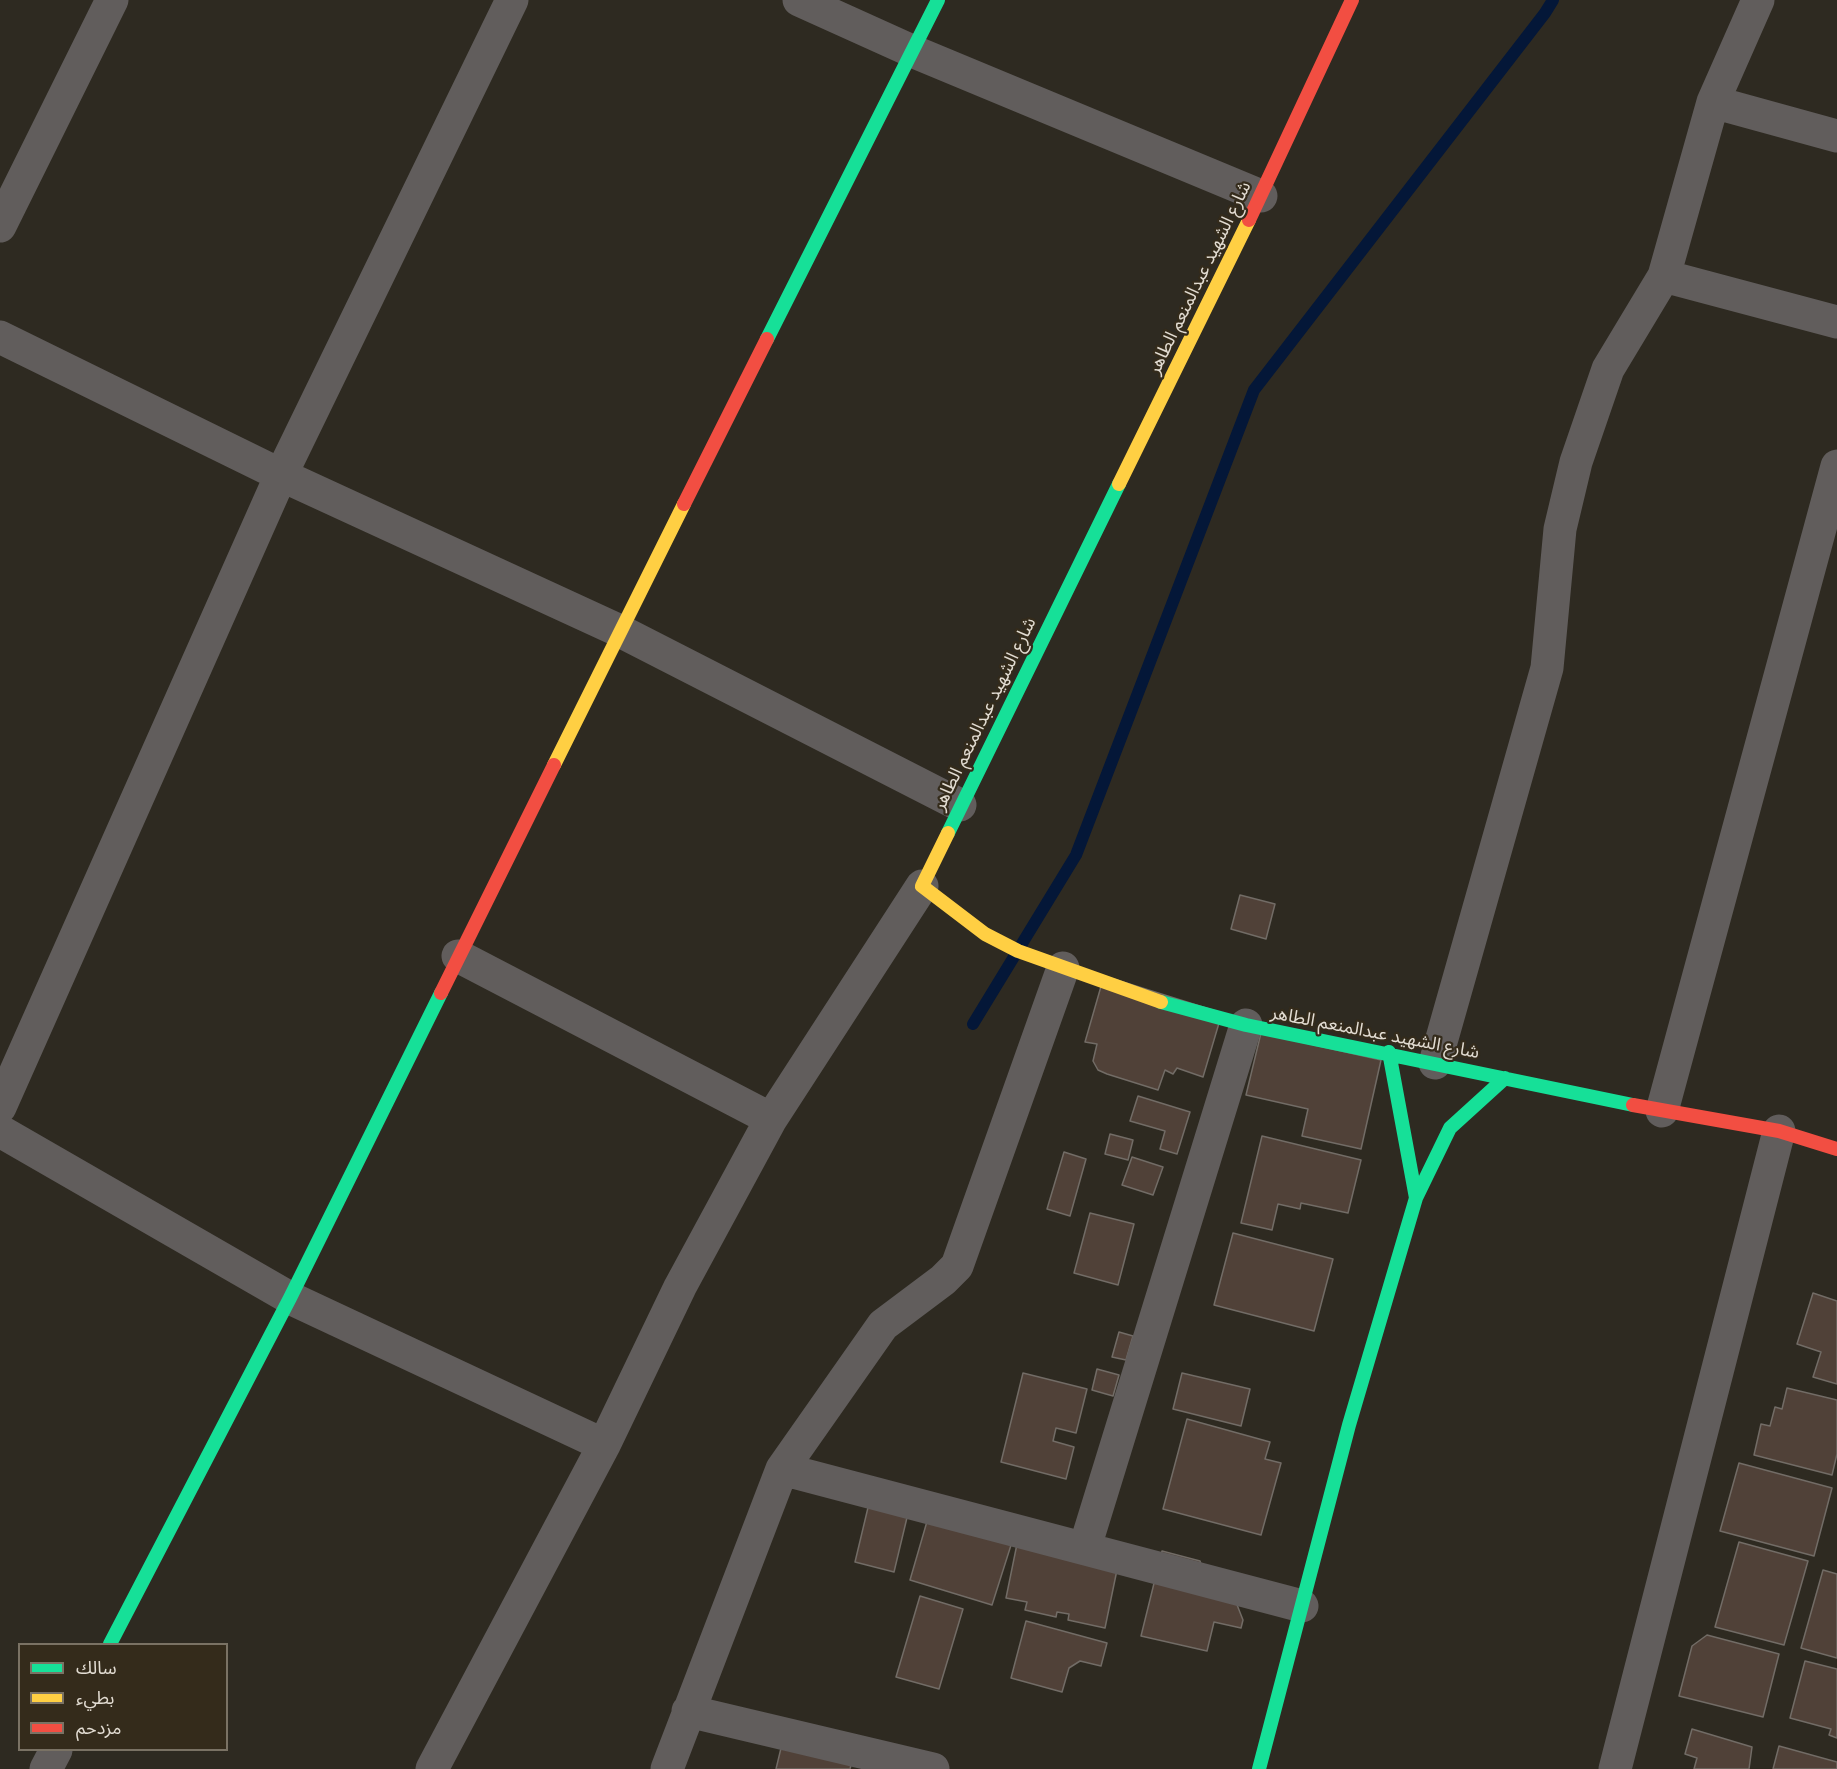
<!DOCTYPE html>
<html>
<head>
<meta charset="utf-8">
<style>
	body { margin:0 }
	#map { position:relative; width:1837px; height:1769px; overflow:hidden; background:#2e2a21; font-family:Karla,"Noto Sans Arabic",sans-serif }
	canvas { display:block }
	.legend { position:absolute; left:18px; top:1643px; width:210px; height:108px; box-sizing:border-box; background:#342b1b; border:2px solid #7a7264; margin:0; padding:8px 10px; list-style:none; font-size:18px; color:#e2dcd2 }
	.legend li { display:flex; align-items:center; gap:12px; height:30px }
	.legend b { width:30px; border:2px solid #7a7264 }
</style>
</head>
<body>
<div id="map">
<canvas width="1837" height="1769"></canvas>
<ul class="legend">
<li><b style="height:8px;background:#16e098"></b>سالك</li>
<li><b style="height:8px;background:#ffcf43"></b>بطيء</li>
<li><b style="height:8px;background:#f24e42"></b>مزدحم</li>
</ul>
</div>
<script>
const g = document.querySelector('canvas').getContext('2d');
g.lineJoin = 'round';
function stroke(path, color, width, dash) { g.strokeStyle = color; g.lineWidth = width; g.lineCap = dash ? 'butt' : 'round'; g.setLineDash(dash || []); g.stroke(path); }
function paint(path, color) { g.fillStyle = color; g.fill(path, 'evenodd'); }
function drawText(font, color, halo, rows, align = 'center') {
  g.font = font + ' Karla,"Noto Sans Arabic",sans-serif'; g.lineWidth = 4.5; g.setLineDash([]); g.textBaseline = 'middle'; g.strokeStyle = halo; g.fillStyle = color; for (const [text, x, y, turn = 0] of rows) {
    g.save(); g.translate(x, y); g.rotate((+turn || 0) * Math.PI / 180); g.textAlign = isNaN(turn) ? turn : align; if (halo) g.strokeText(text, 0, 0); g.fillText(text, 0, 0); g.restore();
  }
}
stroke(new Path2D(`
	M973 1024 1076 855 1254 390 1545 13 1553 0`), '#041738', 12);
const building = new Path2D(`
	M1240 895 1275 904 1266 939 1231 929Z
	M1104 976 1222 1013 1203 1077 1177 1068 1173 1074 1165 1070 1158 1090 1107 1074 1098 1070 1093 1061 1097 1044 1085 1042Z
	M1261 1033 1381 1060 1361 1149 1302 1136 1308 1109 1246 1095Z
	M1138 1096 1190 1112 1177 1154 1160 1149 1165 1131 1130 1121Z
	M1110 1134 1133 1140 1128 1160 1105 1154Z
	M1262 1136 1361 1160 1348 1213 1301 1203 1300 1209 1278 1204 1272 1230 1241 1223Z
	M1064 1152 1086 1159 1070 1216 1047 1209Z
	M1132 1157 1163 1167 1153 1195 1122 1185Z
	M1090 1213 1134 1224 1118 1285 1074 1273Z
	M1233 1233 1333 1259 1314 1331 1214 1305Z
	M1813 1293 1837 1301V1384L1813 1377 1821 1352 1797 1344Z
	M1119 1332 1133 1336 1126 1360 1112 1357Z
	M1097 1369 1119 1375 1113 1396 1092 1390Z
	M1023 1373 1087 1389 1076 1433 1056 1428 1053 1441 1074 1447 1066 1479 1001 1462Z
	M1182 1373 1250 1389 1241 1426 1173 1409Z
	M1787 1388 1837 1400V1454L1832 1475 1754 1455 1761 1424 1770 1426 1775 1407 1782 1409Z
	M1187 1419 1270 1442 1265 1459 1281 1463 1261 1535 1163 1509Z
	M1739 1463 1832 1488 1814 1556 1720 1531Z
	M871 1495 910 1505 894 1572 855 1562Z
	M928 1518 1012 1542 992 1605 910 1580Z
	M1739 1542 1808 1561 1784 1645 1715 1627Z
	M1017 1544 1118 1565 1105 1628 1068 1620 1069 1614 1057 1612 1056 1617 1025 1610 1027 1602 1006 1598Z
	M1162 1551 1200 1561 1203 1570 1228 1582 1243 1620 1241 1628 1214 1622 1207 1651 1141 1636Z
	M1823 1570 1837 1574V1658L1801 1648Z
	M920 1596 963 1609 939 1689 896 1677Z
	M1026 1621 1107 1643 1101 1666 1080 1661 1069 1668 1062 1692 1011 1678Z
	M1707 1635 1779 1654 1763 1717 1679 1696 1692 1646Z
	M1805 1661 1837 1669V1738L1829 1735 1831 1729 1790 1718Z
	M1692 1729 1752 1747 1749 1769H1694L1697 1758 1685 1754Z
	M782 1744 852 1761 850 1769H776Z
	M1779 1746 1837 1762V1769H1773Z`);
paint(building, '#504138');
stroke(building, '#726c66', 1.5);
stroke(new Path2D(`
	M799 0 912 51 1261 196
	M1713 102 1837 136
	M0 226 112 0
	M1664 276 1837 322
	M0 337 281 475 620 631 960 805
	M458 956 771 1119
	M1435 1063 1547 668 1560 529 1576 462 1608 369 1664 276 1713 102 1758 0
	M0 1107 281 475 512 0
	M1662 1111 1837 466
	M0 1131 290 1298 604 1445
	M782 1469 1302 1606
	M1085 1547 1246 1025
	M688 1711 933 1769
	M46 1769 56 1750
	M432 1769 604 1445 680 1287 771 1119 922 886
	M667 1769 782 1469 883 1325 943 1280 957 1266 1063 968
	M1615 1769 1779 1131`), '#615d5c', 33);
stroke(new Path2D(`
	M767 339 938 0
	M948 833 1119 484
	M1161 1002 1246 1025 1633 1105
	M1389 1052 1416 1198
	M110 1644 290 1298 441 993
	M1259 1769 1349 1425 1416 1198 1450 1128 1505 1078`), '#16e098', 14);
stroke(new Path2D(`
	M1119 484 1249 220
	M554 765 684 504
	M948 833 922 886 985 934 1018 951 1161 1002`), '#ffcf43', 14);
stroke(new Path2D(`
	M1249 220 1352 0
	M684 504 767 339
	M441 993 554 765
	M1633 1105 1779 1131 1837 1149`), '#f24e42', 14);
drawText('18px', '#e2dcd2', '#342b1b', [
	["شارع الشهيد عبدالمنعم الطاهر",1200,278,-64],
	["شارع الشهيد عبدالمنعم الطاهر",985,714,-64],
	["شارع الشهيد عبدالمنعم الطاهر",1375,1033,11]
]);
</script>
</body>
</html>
